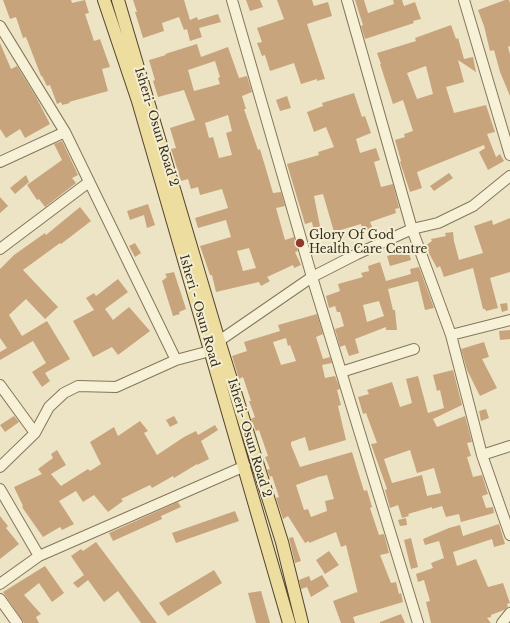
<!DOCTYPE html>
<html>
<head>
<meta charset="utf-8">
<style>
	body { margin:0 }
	canvas { display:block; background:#ece4c4 }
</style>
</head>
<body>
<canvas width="510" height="623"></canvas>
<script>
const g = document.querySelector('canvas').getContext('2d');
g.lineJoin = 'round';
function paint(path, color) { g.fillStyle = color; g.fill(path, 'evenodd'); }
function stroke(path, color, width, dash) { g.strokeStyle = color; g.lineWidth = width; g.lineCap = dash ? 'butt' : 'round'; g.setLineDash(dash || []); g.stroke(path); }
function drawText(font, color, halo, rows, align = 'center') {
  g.font = font + ' "Libre Baskerville",serif'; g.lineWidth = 4; g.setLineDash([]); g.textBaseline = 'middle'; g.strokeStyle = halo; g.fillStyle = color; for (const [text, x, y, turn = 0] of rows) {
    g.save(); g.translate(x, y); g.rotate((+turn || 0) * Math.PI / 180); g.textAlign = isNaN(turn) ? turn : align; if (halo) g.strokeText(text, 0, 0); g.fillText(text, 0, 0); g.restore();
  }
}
paint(new Path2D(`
	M3 0H71L72 3 85 0 89 13 85 14 94 41 100 39 110 67 102 69 108 91 69 102 70 103 62 105 61 102 57 104 50 85 47 86 42 76H41L26 37 23 38 16 17 10 19Z
	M133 0H184L190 20 197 17 198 20 218 14 221 22 199 28 202 37 190 41 187 29 184 30 179 17 162 23 164 31 143 38 135 12H137Z
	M246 0H260L263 7 250 11Z
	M277 0H312L314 6 328 2 332 16 307 24 325 79 317 81V79L301 84 294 63 270 71 265 55 262 56 257 43 262 42 257 28 284 19Z
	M355 0H364L368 13 394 4 393 0H402L404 6 415 2 421 19 413 21 414 23 365 39 361 26 363 25Z
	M505 0H509L510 3V46L508 47 510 54V96L500 72 494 50 490 51 484 26 478 10Z
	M451 25 456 39 458 38 464 59 473 57 476 72 458 60 464 82 446 87 454 113 486 105 495 132 487 134 496 157 500 154 504 161 488 170 479 152 485 148 484 145 417 172 422 188 410 192 400 162 401 161 395 140 405 137 404 134 413 131 403 100 393 104 380 64H381L377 53 416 41 415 38ZM426 66 433 94 417 99 407 73Z
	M0 43 11 69 17 66 36 97 50 124 25 138 20 129 6 138 0 129Z
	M197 44 201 57 228 47 239 78 247 76 252 92 242 96 246 109H244L258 150 260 149 273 193 281 192 285 206 276 208 285 240 294 237 298 251 295 252 301 265 294 268 293 265 267 277 270 281 261 286 259 282 216 292 212 275H210L200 246 231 237 226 220 198 228 195 218 228 208 222 189 200 195 198 187 191 189 188 179 181 181 171 149 176 148 170 128 195 120 184 90 158 97 153 81 155 80 149 60 166 55 165 54ZM215 61 220 77 218 78 220 84 194 91 188 70ZM228 115 232 131 226 133 232 155 219 158 213 137 209 138 205 123ZM249 248 256 268 243 271 237 251Z
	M354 93 362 117 365 116 371 133 356 139 360 153 376 148 380 160 374 162 381 187 393 184 399 208 395 209 396 213 370 222 373 229 363 232 361 224 334 232 323 194 314 196 322 236 315 237 312 222 305 224 287 164 319 155 318 152 334 147 326 127 314 132 307 112 323 106 322 103Z
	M287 96 291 108 280 111 276 100Z
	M62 141 78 175 72 178 76 183 45 207 39 199 37 200 27 185 62 160 54 144Z
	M449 173 453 178 434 191 430 186Z
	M26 175 29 182 15 194 10 188Z
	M0 197 8 206 0 213Z
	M148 204 155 225 147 228 144 215 130 220 127 211Z
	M80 207 91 221 61 244 60 243 23 270 58 307 45 319 26 299 9 315 22 336 47 321 70 359 45 373 50 381 42 387 32 372 46 363 33 341 0 360V352L7 348 0 338V269L14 255 45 233 46 235Z
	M510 218V272L490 278 498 308 486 311 485 309H483L473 268 444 277 440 266 437 268 425 246 432 241 431 239 446 236 445 233 453 232 454 241 459 260 483 253 474 226 492 220 493 225Z
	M135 243 141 253 135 257 129 246Z
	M408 250 411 260 390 266 387 256Z
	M380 262 386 281 411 274 410 269 419 267 434 308 425 310 418 281 388 289 393 310H395L397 330H386V327L355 339 359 353 349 356 345 345 340 347 335 329 344 326 340 312H337L335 306 329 308 326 296 340 291 338 284 363 277 361 273 369 271 368 266ZM379 301 384 316 367 322 363 305Z
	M174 272 186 309 179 312 180 314 173 316 162 281 167 277 165 274Z
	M118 279 128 292 105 309 113 320 129 307 150 331 118 355 112 347 93 357 73 321 94 310 86 298 94 293 96 296Z
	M507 303 508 310 502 312 500 304Z
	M317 314 323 334 316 337 323 359 330 357 332 363 322 365 325 378 335 376 340 389 337 390 341 405 338 406 346 440 309 451 305 437 291 442V445L300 467 352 452 364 491 367 490 372 507 370 508 379 535 384 534 389 553 380 555 391 583 396 582 399 594 401 593 403 602 353 617 355 623H341L333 601 357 592 358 594 346 545 341 547 336 532 309 543V541L305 543 288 516 283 519 276 498 279 497 272 476 270 477 267 470 270 469 265 457 268 456 259 430 256 431 251 419 255 417 249 401H251L243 377 239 379 232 356 247 351 244 342 280 331 278 325ZM286 338 288 346 290 345 296 361 281 365 273 342ZM327 475 334 499 325 501 327 511 311 517 308 509 304 510 296 485 318 477Z
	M510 330V339L500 340 499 331Z
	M484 342 489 357 482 359 497 388 480 396 467 370 461 349Z
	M453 370 462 405 433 419 437 427 465 416 472 442 467 443 471 456 467 457 473 477 482 475 488 494 482 496 486 508 493 507 494 513 461 522 459 514 446 517 442 506 432 509V507L408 514 409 516 402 518 398 505 390 508 385 490 387 489 371 444 377 443 366 413 363 414 358 397 369 394 367 390 392 382 400 407 412 403 406 379 418 376 428 413 444 408 440 390 437 391 433 375ZM410 450 417 473 434 468 441 493 427 496 422 475 392 483 384 459Z
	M486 409 489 418 481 421 479 411Z
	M14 416 19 422 5 432 0 425Z
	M174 416 178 423 170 427 166 420Z
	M140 421 148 431 144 433 157 455 184 437 196 431 198 435 215 425 218 430 201 441 209 459 197 465V464L174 478 173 476 152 488 150 485 121 499 123 501 108 512 94 495 83 502 76 491 59 501 74 524 62 530 60 527 43 537 22 507 23 506 14 487 42 474 38 469 53 458 51 454 57 450 66 465 51 474 61 486 88 469 90 471 101 464 90 442 114 427 118 436Z
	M178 502 181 507 161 516 162 519 113 541 109 533Z
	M235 511 239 521 176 543 172 533Z
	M0 516 8 526 6 528 19 544 0 559Z
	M406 518 407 525 400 526 398 520Z
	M499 524 505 544 494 547 492 539 453 552 457 566 476 559 488 587 503 583 510 603 507 604 508 607 504 610 491 615V617L487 618 491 623H431L426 602 430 601 424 580 418 582 416 574 433 568 431 563 444 558 439 541 425 545 423 539 449 528 460 525 463 536Z
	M293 537 301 561 295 563 289 538Z
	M411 538 418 567 411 569 404 540Z
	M96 542 157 623H141L118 591 104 602 88 580 78 588 73 583 84 575 71 556 81 549 83 551Z
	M329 551 339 565 325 574 316 560Z
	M45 566 64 593 52 602 39 583 24 595 41 614 36 617 39 623H24L3 592Z
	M214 570 222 583 168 616 159 603Z
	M322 575 329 586 311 597 307 587 301 589 299 580 309 576 311 581Z
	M261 591 270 623H256L248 593Z
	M401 614 405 623H380V622Z`), '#c8a47c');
const minor = new Path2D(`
	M232 0 312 277 418 623
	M347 0 412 229 451 335 482 455 510 535
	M464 0 510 155
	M0 26 65 132 176 360 210 351
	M0 162 65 132
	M0 249 89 182
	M451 335 510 320
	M212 343 219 341 312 277 357 254 412 229 438 223 473 206 510 176
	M341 372 414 349
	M0 385 35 433
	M482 455 510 446
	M0 467 35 433 49 407 64 393 78 386 116 387 176 360
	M0 489 39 556
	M0 584 39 556 245 466
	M0 599 17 623
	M502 623 510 613`);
const major = new Path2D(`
	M104 0 138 101 289 623
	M118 0 219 341 282 542 302 623`);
stroke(minor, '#86765b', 12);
stroke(major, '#544430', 14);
stroke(minor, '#f7f1d7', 10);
stroke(major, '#eddd9e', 12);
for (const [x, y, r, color] of [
	[300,243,5,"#92392f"]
]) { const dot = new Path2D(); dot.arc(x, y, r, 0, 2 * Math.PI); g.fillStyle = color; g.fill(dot); stroke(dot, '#f4eed3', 1.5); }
drawText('12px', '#362d1f', '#f4eed3', [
	["Isheri- Osun Road 2",156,127,73],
	["Isheri - Osun Road",199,311,74],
	["Isheri- Osun Road 2",249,438,73]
]);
drawText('12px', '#362d1f', '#f4eed3', [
	["Glory Of God",309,236],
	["Health Care Centre",309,250]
], 'left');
</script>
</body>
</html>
